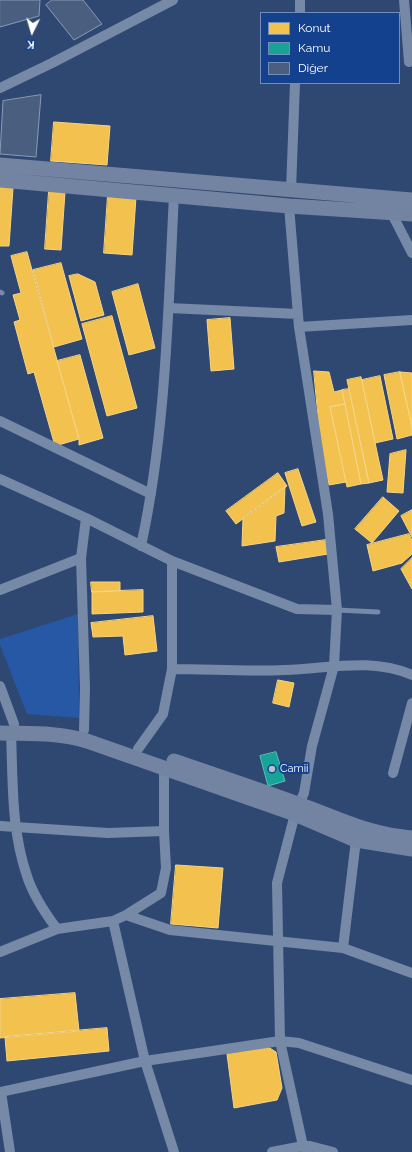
<!DOCTYPE html>
<html>
<head>
<meta charset="utf-8">
<style>
	body { margin:0 }
	#map { position:relative; width:412px; height:1152px; overflow:hidden; background:#2f4872; font-family:Raleway,sans-serif }
	canvas { display:block }
	.legend { position:absolute; left:260px; top:12px; width:140px; height:72px; box-sizing:border-box; background:#13418e; border:1px solid #718dbb; margin:0; padding:5px 7px; list-style:none; font-size:12px; color:#fff }
	.legend li { display:flex; align-items:center; gap:8px; height:20px }
	.legend b { width:20px; border:1px solid #718dbb }
	.north { position:absolute; left:12px; top:12px; width:40px; height:40px; -webkit-text-stroke:3px #13418e; paint-order:stroke; rotate:185deg; font-size:11px; font-weight:700; line-height:16px; text-align:center; color:#fff }
	.north::after { content:''; display:block; margin:auto; width:14px; height:18px; background:#fff; clip-path:polygon(50% 0,100% 100%,50% 72%,0 100%) }
</style>
</head>
<body>
<div id="map">
<canvas width="412" height="1152"></canvas>
<ul class="legend">
<li><b style="height:11px;background:#f2c14e"></b>Konut</li>
<li><b style="height:11px;background:#17a398"></b>Kamu</li>
<li><b style="height:11px;background:#4a5f80"></b>Diğer</li>
</ul>
<div class="north">K</div>
</div>
<script>
const g = document.querySelector('canvas').getContext('2d');
g.lineJoin = 'round';
function paint(path, color) { g.fillStyle = color; g.fill(path, 'evenodd'); }
function stroke(path, color, width, dash) { g.strokeStyle = color; g.lineWidth = width; g.lineCap = dash ? 'butt' : 'round'; g.setLineDash(dash || []); g.stroke(path); }
function drawText(font, color, halo, rows, align = 'center') {
  g.font = font + ' Raleway,sans-serif'; g.lineWidth = 4; g.setLineDash([]); g.textBaseline = 'middle'; g.strokeStyle = halo; g.fillStyle = color; for (const [text, x, y, turn = 0] of rows) {
    g.save(); g.translate(x, y); g.rotate((+turn || 0) * Math.PI / 180); g.textAlign = isNaN(turn) ? turn : align; if (halo) g.strokeText(text, 0, 0); g.fillText(text, 0, 0); g.restore();
  }
}
paint(new Path2D(`
	M78 614 79 718 27 714 0 645V639Z`), '#2658a6');
const homes = new Path2D(`
	M54 122 110 126 107 165 51 161Z
	M0 187 13 188 9 246H0Z
	M49 191 65 192 61 250 45 249Z
	M108 195 136 197 132 255 104 253Z
	M27 252 79 439 55 446 34 372 28 374 14 322 20 320 13 295 21 293 11 256Z
	M61 263 82 339 54 347 33 270Z
	M78 274 95 282 104 315 81 321 69 276Z
	M138 284 155 348 129 355 112 292Z
	M112 316 137 408 107 416 82 324Z
	M230 318 234 369 211 371 207 320Z
	M80 355 103 438 79 445V439L57 361Z
	M314 371 329 372 334 392 342 390 345 404 330 407 346 482 329 485 321 447Z
	M400 372 412 427V435L397 439 384 375Z
	M400 372 412 373V427Z
	M380 376 393 439 375 443 362 380Z
	M361 377 383 480 369 483 347 380Z
	M349 389 369 483 361 484 342 390Z
	M345 404 361 484 347 487 330 407Z
	M406 450 403 493 387 492 390 454Z
	M298 469 316 522 302 526 285 473Z
	M278 473 287 486 236 524 226 511Z
	M285 487 284 513 276 516 275 541 242 546 243 518Z
	M383 497 399 511 372 543 355 529Z
	M412 510V537L401 516Z
	M409 534 412 540V554L402 563 373 571 367 545Z
	M326 540 328 554 279 562 276 547Z
	M412 558V589L401 569Z
	M91 582H120V591L92 592Z
	M143 590V612L92 614V592Z
	M153 616 157 651 125 655 123 636 93 637 91 623Z
	M278 680 294 683 289 707 273 703Z
	M176 865 223 868 218 928 171 924Z
	M75 993 79 1031 0 1038V999Z
	M107 1028 109 1051 7 1061 5 1037Z
	M268 1047 276 1052 282 1088 277 1100 234 1108 227 1054Z`);
paint(homes, '#f2c14e');
stroke(homes, '#f6d483', 1);
const public = new Path2D(`
	M276 752 285 781 268 786 260 756Z`);
paint(public, '#17a398');
stroke(public, '#5dbfb7', 1);
const building = new Path2D(`
	M0 0H40L39 16 0 27Z
	M52 0H83L102 24 74 40 46 5Z
	M41 95 36 157 0 154 3 101Z`);
paint(building, '#4a5f80');
stroke(building, '#8b9ab4', 1);
stroke(new Path2D(`
	M0 292 2 293
	M337 610 378 612`), '#7689a6', 5);
stroke(new Path2D(`
	M404 0 409 62
	M300 13V0
	M0 88 52 63 173 0
	M291 190 295 83
	M289 206 299 327 328 514 337 610
	M391 212 412 253
	M169 308 298 314
	M299 327 412 320
	M0 421 151 494
	M0 479 86 518 81 558 85 688 84 730
	M86 518 172 561V669
	M141 546C166 431 168 312 174 195
	M172 561 297 609 337 610 334 666 312 746 304 793 299 804
	M0 590 81 558
	M0 686 14 724
	M11 733C13 781 11 830 27 876 33 895 45 913 57 929L113 921 126 915 170 930 343 948 412 973
	M138 749 163 714 172 669C209 669 247 672 285 670 328 669 371 657 412 675
	M393 773 412 703
	M295 814 277 883 280 1041 303 1146 307 1152
	M0 826 108 833 164 831
	M126 915 161 893 166 868 164 831V769
	M113 921 145 1061 174 1152
	M343 948 356 840
	M0 952 57 929
	M0 1092 145 1061 280 1041 299 1043 412 1080
	M1 1092 10 1152
	M272 1152 303 1146H310L333 1152`), '#7689a6', 10);
stroke(new Path2D(`
	M0 165 412 200
	M0 180 289 206 412 214
	M0 733C31 734 56 732 87 741L295 814 356 840 412 849
	M174 761C215 775 257 789 298 804 338 818 369 835 412 838`), '#7284a2', 15);
for (const [x, y, r, color] of [
	[272,769,4,"#b6bfce"]
]) { const dot = new Path2D(); dot.arc(x, y, r, 0, 2 * Math.PI); g.fillStyle = color; g.fill(dot); stroke(dot, '#13418e', 1.5); }
drawText('11px', '#fff', '#13418e', [
	["Camii",280,769]
], 'left');
</script>
</body>
</html>
